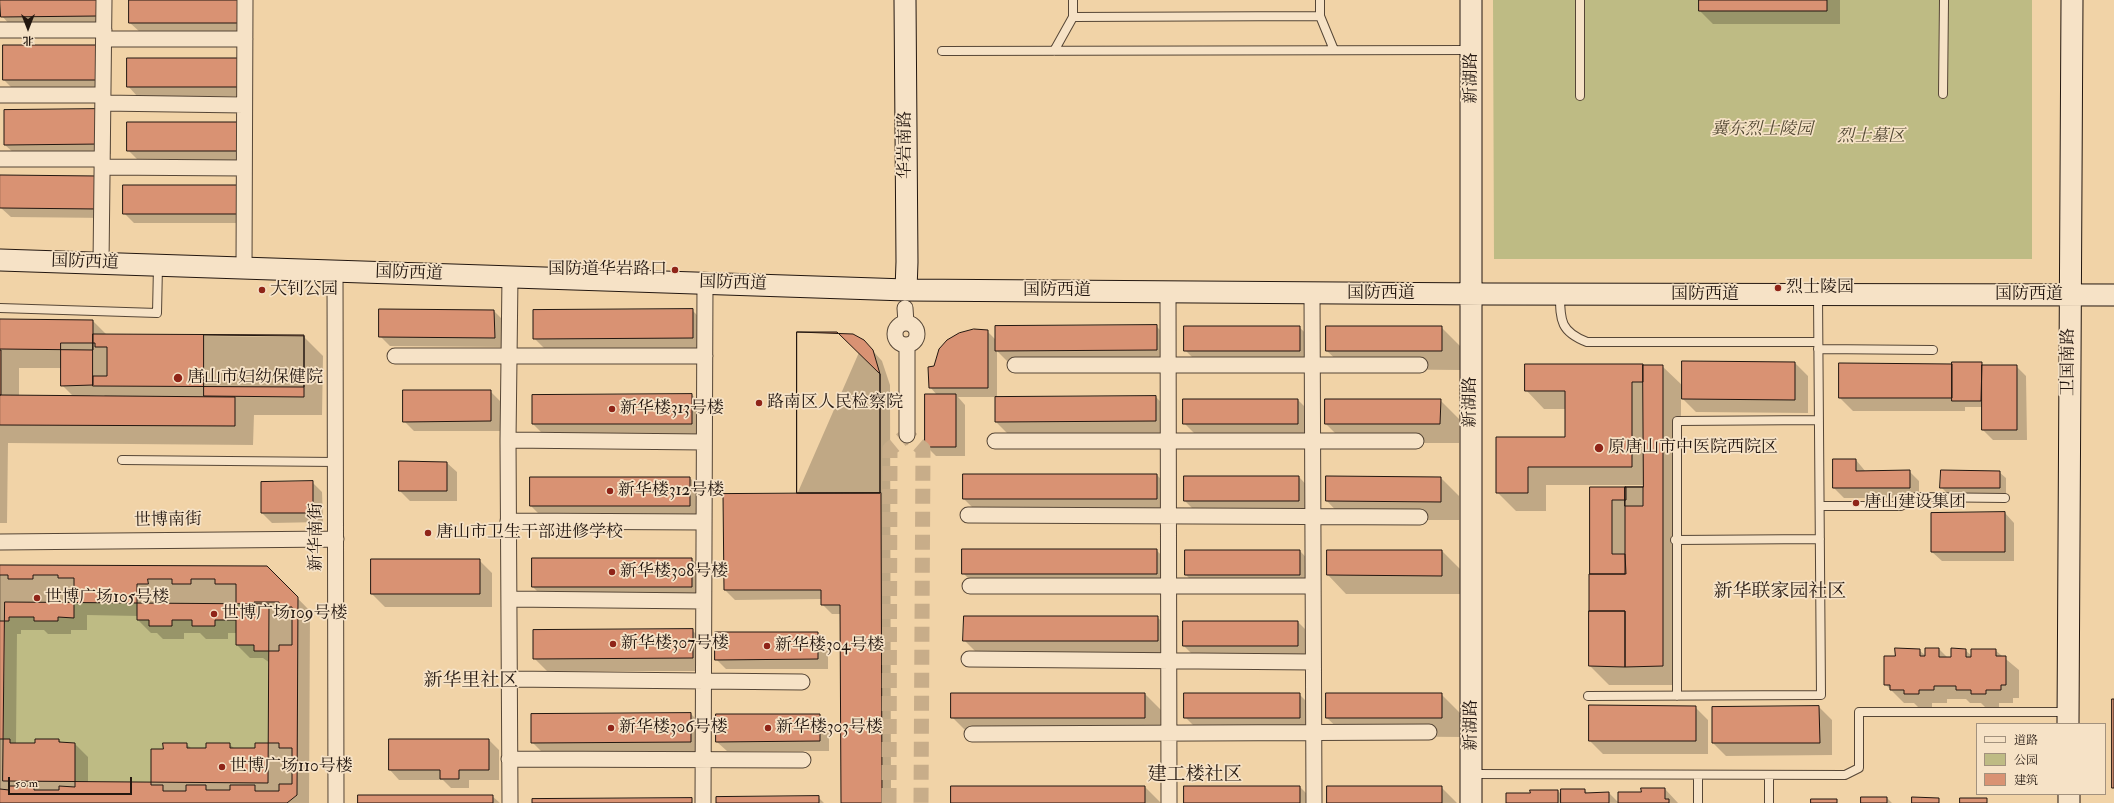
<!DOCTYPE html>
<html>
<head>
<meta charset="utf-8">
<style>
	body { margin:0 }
	#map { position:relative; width:2114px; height:803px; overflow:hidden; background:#f1d3a7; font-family:"IM FELL Double Pica","Noto Serif SC",serif }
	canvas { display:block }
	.legend { position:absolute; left:1976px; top:723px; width:130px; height:72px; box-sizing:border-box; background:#f6e2c6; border:1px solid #a2917d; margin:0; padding:5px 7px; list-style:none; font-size:12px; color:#231710 }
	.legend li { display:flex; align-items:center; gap:8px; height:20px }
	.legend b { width:20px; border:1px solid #a2917d }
	.north { position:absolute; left:8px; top:8px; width:40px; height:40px; -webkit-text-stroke:3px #f6e2c6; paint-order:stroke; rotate:180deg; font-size:11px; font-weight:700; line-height:16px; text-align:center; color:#231710 }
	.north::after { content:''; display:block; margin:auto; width:14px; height:18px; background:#231710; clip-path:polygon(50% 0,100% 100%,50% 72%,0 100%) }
	.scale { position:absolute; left:8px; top:777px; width:124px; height:18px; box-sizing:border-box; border:2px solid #231710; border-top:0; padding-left:5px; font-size:12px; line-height:14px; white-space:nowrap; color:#231710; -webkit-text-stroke:3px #f6e2c6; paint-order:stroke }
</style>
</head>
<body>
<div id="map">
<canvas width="2114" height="803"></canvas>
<ul class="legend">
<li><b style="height:5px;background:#f6e2c6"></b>道路</li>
<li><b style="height:11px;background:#bebb84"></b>公园</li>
<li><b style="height:11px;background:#d99273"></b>建筑</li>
</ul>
<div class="north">北</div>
<div class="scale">50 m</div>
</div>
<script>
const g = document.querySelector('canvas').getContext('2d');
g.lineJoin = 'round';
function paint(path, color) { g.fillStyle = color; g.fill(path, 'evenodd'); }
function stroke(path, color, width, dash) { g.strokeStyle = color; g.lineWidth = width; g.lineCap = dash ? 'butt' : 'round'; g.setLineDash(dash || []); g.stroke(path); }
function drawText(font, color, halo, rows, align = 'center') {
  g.font = font + ' "IM FELL Double Pica","Noto Serif SC",serif'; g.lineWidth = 3.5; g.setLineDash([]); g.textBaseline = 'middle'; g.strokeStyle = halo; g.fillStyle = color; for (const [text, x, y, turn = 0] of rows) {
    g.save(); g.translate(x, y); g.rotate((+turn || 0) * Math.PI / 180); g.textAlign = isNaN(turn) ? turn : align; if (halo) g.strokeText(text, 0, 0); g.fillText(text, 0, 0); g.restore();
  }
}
paint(new Path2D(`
	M1493 0H2032V259H1494Z
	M5 602 269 604 268 783 3 781Z`), '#bebb84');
paint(new Path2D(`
	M1 0H107V26H11L2 16Z
	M130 0H248L253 5V33L140 32 130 23Z
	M1700 0H1840V24H1713L1700 11Z
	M4 46H100L110 89 14 90 4 80Z
	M241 59 251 96H137L128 86Z
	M101 110 111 120V154H15L5 145Z
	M241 123 251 160H138L128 150Z
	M98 177 108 218 11 217 1 208Z
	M237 186 247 223H134L124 213Z
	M692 310 705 323V351H547L534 338Z
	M494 311 504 321V347L390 346 380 336Z
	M0 320 93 321 107 335 304 337 323 356 322 415H254L253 445 8 443 7 523H0ZM19 368H62V385L74 397 19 396ZM90 395H104L106 397H90Z
	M1156 326 1175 345V368L1015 369 997 351V398L1156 397 1174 416V440H1014L996 422V397H958L965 405V456H936L926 446 937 395 930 387 935 367 987 331 996 340Z
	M1299 327 1318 345V369H1204L1185 350Z
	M1441 327 1460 346V370L1346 369 1327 351Z
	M864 341 882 361 890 385 891 803H842L841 614H832L822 604V599L735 600 725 590 800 495 798 492Z
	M1795 363 1808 376V413L1696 412 1681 397V685H1609L1590 666 1591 488H1644V485H1546V511H1516L1497 492V438H1566V409H1544L1526 390 1662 366 1683 386Z
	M1981 363 1984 366H2016L2026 376 2027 440H1993L1983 430V407H1965V411H1853L1840 398 1952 365Z
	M490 391 500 401V431H414L404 421Z
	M692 395 705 408V436L546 437 533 424Z
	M1184 400H1298L1317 419V442H1203L1184 423Z
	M1326 400H1440L1459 419V443H1345L1326 424Z
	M1834 460H1856L1866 472 1909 471 1919 481V498H1844L1834 488Z
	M400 462 447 463 457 472V501H410L400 491Z
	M1999 472 2006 478V494H1948L1941 487Z
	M1157 475 1175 494V518L982 517 964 499Z
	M1299 477 1317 496V520L1203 519 1185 501Z
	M690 478 703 491V518L544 519 531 506Z
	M1441 478 1459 496V520H1345L1327 501Z
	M312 482 322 492 323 522 272 523 262 513V483Z
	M2005 513 2014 523V561H1942L1932 552Z
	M1156 550 1175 568V592H982L963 573Z
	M1300 551 1318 570V593H1204L1186 575Z
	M1442 551 1461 570V594H1346L1328 575Z
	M692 559 705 572V599L546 600 533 587Z
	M479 560 492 573V607H385L372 594Z
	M0 566 267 567 310 611 309 803H0ZM87 615 138 616V620L151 633H157L163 639H184V633H200L206 639H228V633H237V645L250 658H263L270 663 269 744 256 749H235L229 744 207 749H192L186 744 164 750 152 783H88V757L75 744 62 743 59 740H36V744H16L17 634H21V630H44L48 634H71V630H87Z
	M1157 617 1176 635V659H983L964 640Z
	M1184 622H1298L1317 641V665H1203L1184 646Z
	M692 630 705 643V671H547L534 658Z
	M818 633 828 642V669H726L716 659Z
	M1939 649 1948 658H1952L1965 650 1972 656 1995 650 2019 670V698H2013V703H1999V707H1985L1981 703H1970L1966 699H1947V703H1932V707H1918L1914 703H1904L1885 684 1896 656 1919 650 1926 656Z
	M952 694H1145L1164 713V736H971L952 717Z
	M1299 694 1318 713V736H1204L1185 717Z
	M1441 694 1460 713V737L1346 736 1327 718Z
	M1695 707 1708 720V754H1603L1590 741Z
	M1819 707 1832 720V755L1726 756 1713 743Z
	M691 714 704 727V755H545L532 742Z
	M819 715 829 725V751H727L717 742Z
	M489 740 499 750V780H469V788H451L443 780H399L390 770Z
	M952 787H1145L1161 803H952Z
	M1300 787 1316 803H1185Z
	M1441 787 1457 803H1328Z
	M1665 789 1678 803H1619L1642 793Z
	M1585 790 1588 794 1609 793 1619 803H1507L1531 794 1558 791 1562 795Z
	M492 796 500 803H359Z
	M818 797 824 803H717Z
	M1887 798 1892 803H1862Z`), '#0003');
const building = new Path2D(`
	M0 0H98V16L1 17Z
	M129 0H244V23H129Z
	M1699 0H1827V11H1699Z
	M3 45H100V80H3Z
	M127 58H241V87H127Z
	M101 109 102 144 4 145V110Z
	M127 122H242V151H127Z
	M0 175 98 176V209L0 208Z
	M123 185H238V214H123Z
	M379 309 494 310 495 338 379 337Z
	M693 309V338L533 339V310Z
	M0 319 93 320V350L0 349Z
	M1157 325V350L995 351V326Z
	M1184 326H1300V351H1184Z
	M1326 326H1442V351H1326Z
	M974 329 988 330V388H929L928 367 934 366 939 349 947 340 959 333Z
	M797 332 853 334 864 340 873 350 880 374V493H797Z
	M797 332H837L880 374V493H797Z
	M93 334 304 335V387L93 386Z
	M204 335 304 336V397L204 396Z
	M61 343H95V347H107V376H93V385L61 386Z
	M0 350H1V395H0Z
	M1682 361 1795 362V400L1682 399Z
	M1952 362H1982L1981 401H1952Z
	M1839 363 1952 364V398H1839Z
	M1525 364H1643V382H1632V467H1528V493H1496V437H1565V391H1525Z
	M1643 365H1663V666L1625 667V611H1589V574H1625V487H1643Z
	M1982 365H2017V430H1982Z
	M403 390H491V421L403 422Z
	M692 394V424H532V395Z
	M925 394H956V447H925Z
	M0 395 235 397V426L0 425Z
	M1156 396V421L995 422V397Z
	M1183 399H1298V424H1183Z
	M1325 399H1441L1440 424H1325Z
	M1833 459H1856V471L1910 470V488H1833Z
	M399 461 447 462V491H399Z
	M1941 470 2000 471V488H1940Z
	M963 474H1157V499H963Z
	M1184 476H1299V501H1184Z
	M1326 476 1441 477V502L1326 501Z
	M530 477H690V506H530Z
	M313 481V513H261V482Z
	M1590 487H1626V500H1612V554H1625L1626 574H1590Z
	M1625 487H1643V506H1625Z
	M881 493 882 803H841L840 605H821V590H724L723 494Z
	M2005 512V552H1931V513Z
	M962 549H1157V574H962Z
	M1185 550H1300V575H1185Z
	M1327 550H1442V576L1327 575Z
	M532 558H692V587H532Z
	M371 559H480V594H371Z
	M0 565 267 566 298 597 297 795 287 803H0ZM5 602 269 604 268 783 3 781Z
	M0 575H8V579H33V575H58V578H74V618L58 617V621H34V617H9V621H0Z
	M148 579H172V584H191V579H215V584H236V608H254V602H279V607H292V645H279V651H254V645H236V620H215V626H192V620H172V626H149V620H137V584H148Z
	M1589 611H1625V667L1589 666Z
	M964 616H1158V641H963Z
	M1183 621H1298V646H1183Z
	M693 629V658L533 659V630Z
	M715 632H818V659L715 660Z
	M1895 648 1920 649V656H1925V648H1939V657H1951V648L1966 649V657H1971V649H1996V656H2006V685H2001V690H1986V694H1971V690H1956V686H1934V690H1919V694H1904V690H1890V685H1884V656H1895Z
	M951 693H1145V718H951Z
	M1184 693H1300V718H1184Z
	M1326 693H1442V718H1326Z
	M2112 699H2114V788H2112Z
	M1589 705 1696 706V741H1589Z
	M1819 706 1820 743H1712V707Z
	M691 713V742L531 743V714Z
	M716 714H820V741L716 742Z
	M0 739H10V743H35V739H59V742L75 743V787L59 786V790H34V786H9V790L0 789Z
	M389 739H489V770H459V779H440V770H389Z
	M163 743H187V748H206V743H230V748H255V743H279V748H292V784H279V791H255V785H230V790H206V785H186V791H163V785H151V749H163Z
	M951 786H1145V803H951Z
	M1184 786H1300V803H1184Z
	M1327 786H1442V803H1327Z
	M1641 788H1665V799H1669V803H1618V792H1641Z
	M1561 789H1585V793L1609 792V803H1561Z
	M1530 790H1558V803H1506V793H1530Z
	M358 795H493V803H358Z
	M819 796V803H716V797Z
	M1861 797H1887V803H1861Z
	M1912 797 1939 798V803H1912Z
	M692 798V803H532V799Z
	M1960 798H1987V803H1960Z
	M1811 799H1837V803H1811Z`);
paint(building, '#d99273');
stroke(building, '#231710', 1);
stroke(new Path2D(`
	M889 803 890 449 907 435 923 449 921 803`), '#c8ad89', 15, [15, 8]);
const lane = new Path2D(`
	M1073 0V17L1320 16
	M1320 0V16L1334 50
	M1580 0V96
	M942 51 1471 50
	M1054 51 1073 17
	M1943 94 1944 0
	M1560 295C1560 321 1561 332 1587 342H1818
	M0 308 157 313 158 266
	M1818 349 1933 350
	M122 460 336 462
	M1820 506H1901L1916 497 2005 498
	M1675 540 1820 539
	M1588 696 1821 695 1818 296
	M1677 696V421L1819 420
	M1472 774 1845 775 1859 768V712H2067
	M1698 775V803
	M1769 803V776`);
const street = new Path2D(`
	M0 30H104
	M104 39H245
	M0 95H103
	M103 103 244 105
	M0 159H102
	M102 167 244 168
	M101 264 104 0
	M244 269 245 0
	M335 272 336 803
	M1168 292 1169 803
	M1312 293 1314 803
	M905 308 906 323
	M895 334a11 11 0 1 1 22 0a11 11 0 1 1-22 0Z
	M907 346V435
	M395 356H705
	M1015 365H1420
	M508 440 704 442
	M995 441H1416
	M968 515 1420 517
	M508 521 704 522
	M0 542 336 539
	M970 586H1313
	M509 599 703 601
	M969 659 1313 662
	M509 679 802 682
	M972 734 1429 732
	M509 759 803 760
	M510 803 508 440 510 277
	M703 803 705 283`);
const secondary = new Path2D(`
	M905 0 907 262 906 290
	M1471 0V803
	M0 260 906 290 1487 294 2114 295
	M2068 724 2072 0
	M2069 794V803`);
stroke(lane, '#564636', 10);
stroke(street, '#564636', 17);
stroke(secondary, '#231710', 23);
stroke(lane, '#f6e2c6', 8);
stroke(street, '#f6e2c6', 15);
stroke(secondary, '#f6e2c6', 21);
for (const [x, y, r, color] of [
	[675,270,4,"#8f2418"],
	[1778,288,4,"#8f2418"],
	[262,290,4,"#8f2418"],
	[178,378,5,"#8f2418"],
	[759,403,4,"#8f2418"],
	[612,409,4,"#8f2418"],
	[1599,448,5,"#8f2418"],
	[610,491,4,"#8f2418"],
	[1856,503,4,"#8f2418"],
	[428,533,4,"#8f2418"],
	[612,572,4,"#8f2418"],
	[37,598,4,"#8f2418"],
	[214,614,4,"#8f2418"],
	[613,644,4,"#8f2418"],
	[767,646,4,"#8f2418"],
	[611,728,4,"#8f2418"],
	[768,728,4,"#8f2418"],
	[222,767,4,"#8f2418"]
]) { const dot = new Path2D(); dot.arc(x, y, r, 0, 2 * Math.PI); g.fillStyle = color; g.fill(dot); stroke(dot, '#f6e2c6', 1.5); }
drawText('17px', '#231710', '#f6e2c6', [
	["新湖路",1472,78,-90],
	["华岩南路",906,145,-90],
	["国防西道",85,263,2],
	["国防西道",409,274,2],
	["国防西道",733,284,2],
	["国防西道",1057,291],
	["国防西道",1381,294],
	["国防西道",1705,295],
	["国防西道",2029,295],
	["卫国南路",2069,362,-90],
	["新湖路",1471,402,-90],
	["世博南街",168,521,-1],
	["新华南街",317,537,-90],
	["新湖路",1472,725,-90]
]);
drawText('italic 17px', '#524833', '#f6e2c6', [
	["冀东烈士陵园",1762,130],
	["烈士墓区",1871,137]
]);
drawText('17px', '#231710', '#f6e2c6', [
	["国防道华岩路口",667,270,"right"],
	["烈士陵园",1786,288],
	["大钊公园",270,290],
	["唐山市妇幼保健院",187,378],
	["路南区人民检察院",767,403],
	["新华楼313号楼",620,409],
	["原唐山市中医院西院区",1608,448],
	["新华楼312号楼",618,491],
	["唐山建设集团",1864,503],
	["唐山市卫生干部进修学校",436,533],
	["新华楼308号楼",620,572],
	["世博广场105号楼",45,598],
	["世博广场109号楼",222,614],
	["新华楼307号楼",621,644],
	["新华楼304号楼",775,646],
	["新华楼306号楼",619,728],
	["新华楼303号楼",776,728],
	["世博广场110号楼",230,767]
], 'left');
drawText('19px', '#231710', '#f6e2c6', [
	["新华联家园社区",1780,593],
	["新华里社区",471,682],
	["建工楼社区",1195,776]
]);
</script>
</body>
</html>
